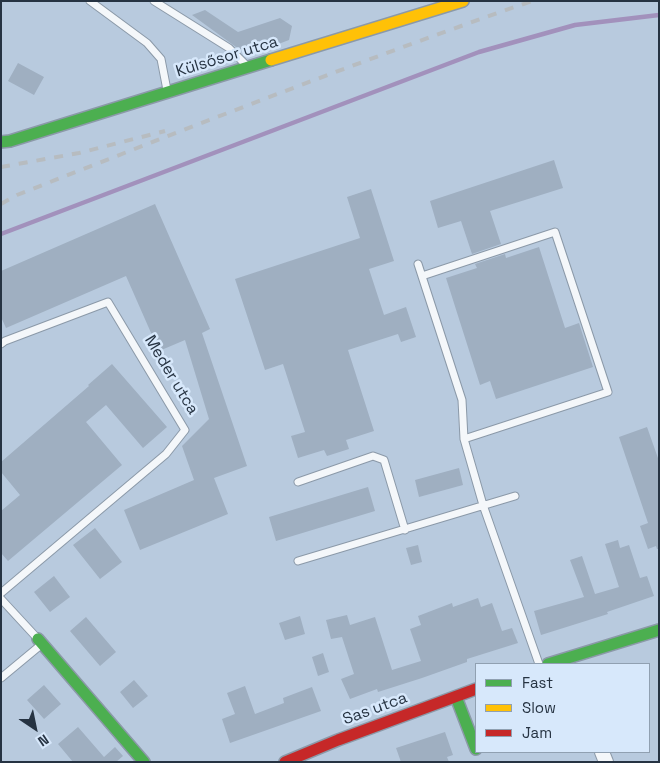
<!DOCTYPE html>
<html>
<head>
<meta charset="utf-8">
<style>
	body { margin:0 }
	#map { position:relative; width:660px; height:763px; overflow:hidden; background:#b8cade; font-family:"Space Grotesk",sans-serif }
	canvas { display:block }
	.frame { position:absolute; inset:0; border:2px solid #263342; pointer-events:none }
	.legend { position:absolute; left:475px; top:663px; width:175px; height:90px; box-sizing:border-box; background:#d7e8fb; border:1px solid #90a0b1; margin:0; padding:6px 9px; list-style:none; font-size:15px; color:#263342 }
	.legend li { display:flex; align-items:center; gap:10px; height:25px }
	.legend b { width:25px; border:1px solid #90a0b1 }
	.north { position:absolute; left:10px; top:703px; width:50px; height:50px; -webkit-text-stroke:4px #d7e8fb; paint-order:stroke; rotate:146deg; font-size:14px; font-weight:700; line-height:20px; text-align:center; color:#263342 }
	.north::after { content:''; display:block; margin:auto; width:18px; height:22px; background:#263342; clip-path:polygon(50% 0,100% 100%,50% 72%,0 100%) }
</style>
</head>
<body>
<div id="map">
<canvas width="660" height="763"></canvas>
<div class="frame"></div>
<ul class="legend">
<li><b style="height:6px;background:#4caf50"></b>Fast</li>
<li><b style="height:6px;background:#ffc107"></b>Slow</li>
<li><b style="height:6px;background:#c62828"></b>Jam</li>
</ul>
<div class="north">N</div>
</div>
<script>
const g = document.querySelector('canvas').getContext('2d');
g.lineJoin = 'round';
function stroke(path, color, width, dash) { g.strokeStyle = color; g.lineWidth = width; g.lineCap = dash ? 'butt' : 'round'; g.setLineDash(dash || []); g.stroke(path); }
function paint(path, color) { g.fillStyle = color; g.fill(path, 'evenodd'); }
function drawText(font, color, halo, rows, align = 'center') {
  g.font = font + ' "Space Grotesk",sans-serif'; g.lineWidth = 5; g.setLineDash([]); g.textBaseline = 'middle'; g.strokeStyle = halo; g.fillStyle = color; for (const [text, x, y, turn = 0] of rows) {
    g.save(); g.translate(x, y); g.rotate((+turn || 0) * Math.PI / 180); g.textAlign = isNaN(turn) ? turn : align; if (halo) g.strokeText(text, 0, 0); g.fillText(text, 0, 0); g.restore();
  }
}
stroke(new Path2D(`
	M1 234 479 52 575 25 659 15`), '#a291bc', 4.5);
paint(new Path2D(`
	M205 10 238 32 280 18 292 26 289 40 252 54 236 47 192 15Z
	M18 63 44 77 34 95 8 81Z
	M554 160 563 188 490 211 501 244 472 254 461 221 438 228 430 201Z
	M371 189 394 261 369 269 384 315 406 307 416 337 401 342 398 334 348 350 374 431 346 440 349 449 327 456 324 450 298 458 291 436 305 432 283 364 265 370 235 279 360 238 347 197Z
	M155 204 210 329 202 333 247 466 214 478 228 514 140 550 124 510 194 480 182 446 209 419 185 340 159 351 126 276 6 328 1 317V271Z
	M539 247 565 328 579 323 593 367 496 399 490 381 480 385 446 278 477 268 475 264 505 254 506 258Z
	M112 364 167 427 143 448 106 405 86 422 122 465 8 561 1 553V511L20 495 1 472V462L89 386 88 385Z
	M647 427 659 461V549H657L656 546 648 549 640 526 648 523 619 437Z
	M459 468 463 485 419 497 415 480Z
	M368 487 375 511 276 541 269 517Z
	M95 528 122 562 100 579 73 545Z
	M618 540 620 548 629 545 640 578 647 576 654 596 607 612 608 614 541 635 534 611 584 597 570 560 582 556 595 594 619 587 605 544Z
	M418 545 422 562 411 565 406 548Z
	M54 576 70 597 50 612 34 592Z
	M478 598 481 607 492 603 502 631 512 628 518 643 467 659V662L422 678 378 692 377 689 350 699 341 679 354 674 342 637 331 639 326 620 347 615 350 625 375 617 392 670 421 661 410 629 421 625 418 616 452 603 453 607Z
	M300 616 305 634 285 640 279 623Z
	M86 617 116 652 100 666 70 631Z
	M323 653 329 672 318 676 312 657Z
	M134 680 148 696 133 708 120 692Z
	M44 685 61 704 44 719 27 700Z
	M245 686 255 714 284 703 283 698 312 687 321 711 230 743 222 719 235 714 227 693Z
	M78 727 104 757 115 747 123 756 116 762H73L58 744Z
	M445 732 453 755 447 757 449 762H401L396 748Z`), '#9fafc1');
const lane = new Path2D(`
	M90 1 147 43 161 59 167 90
	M154 1 229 48 246 65
	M418 264 462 400 464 439 483 505 539 664
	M422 276 555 232 608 392 464 439
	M1 344 5 341 108 302 185 430 166 454 1 593
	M298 482 373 456 384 460 405 530
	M298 561 515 496
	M1 599 38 639
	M1 678 42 644`);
const street = new Path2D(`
	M602 752 606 762`);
const fast = new Path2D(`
	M1 142 10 141 271 60
	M38 639 144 762
	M548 664 659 630
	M456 697 476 749`);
const slow = new Path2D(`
	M271 60 463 1`);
const jam = new Path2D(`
	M285 762 338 740 476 689`);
stroke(lane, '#8b99a8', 9);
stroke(street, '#8b99a8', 16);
stroke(fast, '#8b99a8', 14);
stroke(slow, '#8b99a8', 14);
stroke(jam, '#8b99a8', 14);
stroke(lane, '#f4f7fa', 7);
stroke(street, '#f4f7fa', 14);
stroke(fast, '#4caf50', 11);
stroke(slow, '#ffc107', 11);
stroke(jam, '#c62828', 11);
stroke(new Path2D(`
	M1 167 79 153 165 131
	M1 204 17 195C188 128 359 61 532 1`), '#b7bcc0', 4, [9, 9]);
drawText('16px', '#263342', '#d7e8fb', [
	["Külsősor utca",227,57,-17],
	["Meder utca",171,375,59],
	["Sas utca",375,709,-20]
]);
</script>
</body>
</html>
